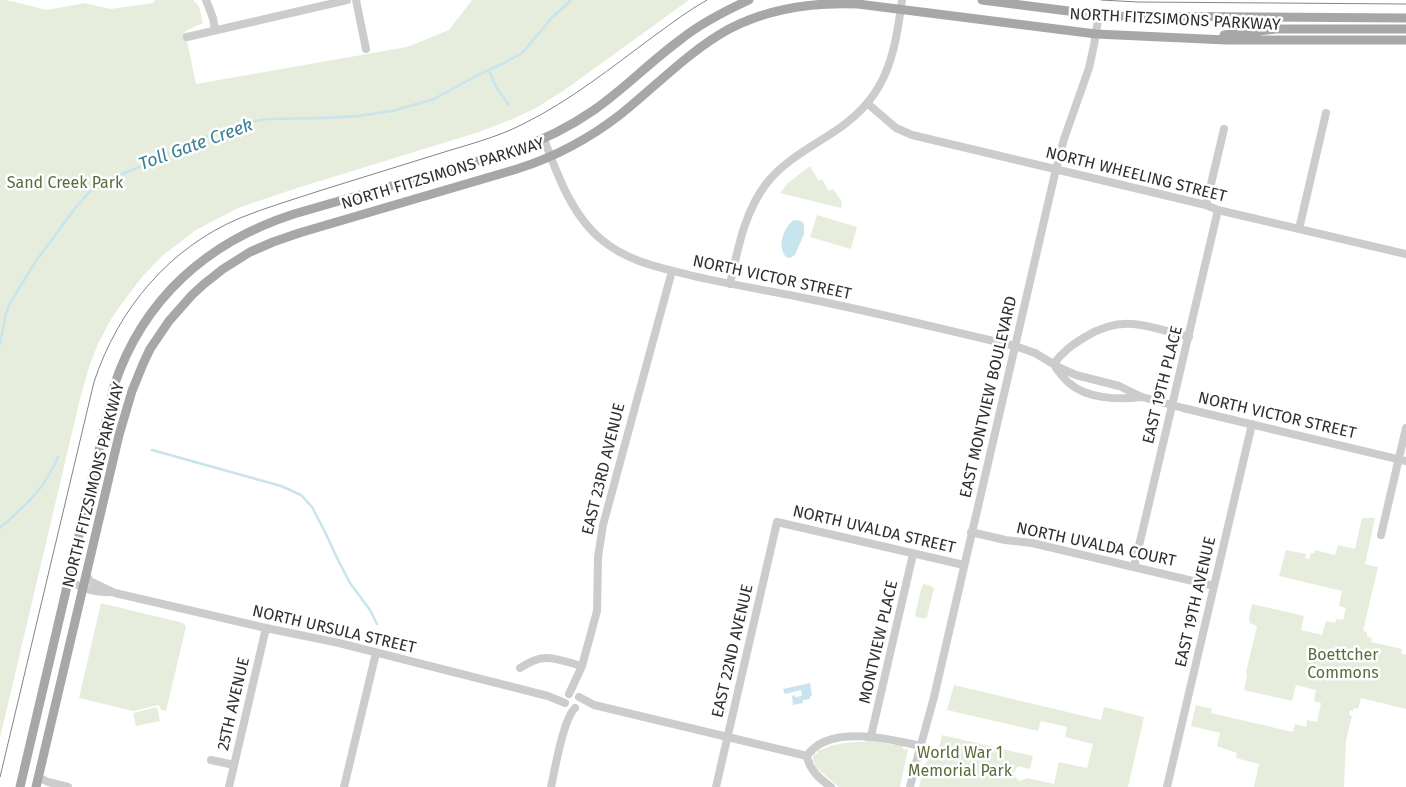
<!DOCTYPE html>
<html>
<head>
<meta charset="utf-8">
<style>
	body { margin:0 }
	canvas { display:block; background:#fff }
</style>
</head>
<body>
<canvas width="1406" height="787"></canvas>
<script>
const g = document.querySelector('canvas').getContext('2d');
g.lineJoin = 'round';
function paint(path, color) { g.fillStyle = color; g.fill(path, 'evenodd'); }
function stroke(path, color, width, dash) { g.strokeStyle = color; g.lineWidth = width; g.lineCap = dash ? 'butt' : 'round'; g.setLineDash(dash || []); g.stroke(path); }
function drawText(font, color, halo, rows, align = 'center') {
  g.font = font + ' "Fira Sans",sans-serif'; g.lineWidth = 5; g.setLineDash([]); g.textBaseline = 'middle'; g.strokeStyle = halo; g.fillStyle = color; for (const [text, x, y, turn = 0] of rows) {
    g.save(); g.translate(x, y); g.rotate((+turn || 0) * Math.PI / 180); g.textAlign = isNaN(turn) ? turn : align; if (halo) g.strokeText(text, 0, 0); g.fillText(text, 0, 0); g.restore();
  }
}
paint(new Path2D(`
	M0 0H6L47 10 85 3 110 9 153 3 155 0H193L199 6 203 23 185 31 196 84 407 47 449 30 472 0H689L566 89 536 108 515 118 479 132 291 190 238 208 196 230 162 256 142 277 123 302 111 319 98 344 89 367 79 403 0 738Z
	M810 166 819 181 822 179 829 191 833 189 842 202 841 208 780 193 788 183Z
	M817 215 857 227 851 249 810 237Z
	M1362 518H1375L1365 564 1378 567 1363 631 1367 632V637L1372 638 1371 642 1402 649 1401 653 1406 655V709L1361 698 1358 709 1354 708 1353 711 1350 710 1349 715 1352 716 1346 740 1344 787H1254L1259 764 1236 758 1237 753 1217 746 1220 733 1191 726 1196 705 1212 709 1211 713 1293 732 1295 724 1306 727 1307 720 1317 722 1321 703 1314 701 1316 690 1296 685 1292 701 1244 690 1247 676 1246 672 1257 626 1250 623 1249 618 1252 604 1304 616 1301 630 1322 635 1326 621 1335 623 1336 619 1343 620 1346 608 1339 606 1342 591 1279 576 1286 550 1306 554 1305 558 1309 559 1311 553H1314L1315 550 1335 555 1338 545 1355 549Z
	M923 584 932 586V588H934L927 617 925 619 916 617V615H915L922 586H923Z
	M101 603 183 623 186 627 166 711 161 710 159 705 133 711 79 698Z
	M954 685 1101 720 1104 707 1144 717 1128 787H919L924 765 931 757H937L942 735 1033 756 1030 769 1018 766 1013 774 1019 781 1028 778 1054 784 1059 762 1087 768 1093 744 1065 737 1067 727 1041 721 1038 731 947 710Z
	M157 707 160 721 136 726 133 713Z
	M866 740 903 746V749L905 750 906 748 908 749 900 787H839L813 765H815L814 762H812L814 753 816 754 818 752 816 750 819 749 820 750C835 743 850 742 865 742Z`), '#e7eddc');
paint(new Path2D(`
	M794 220 801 221 804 224V234L795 255 790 258 786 257C777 247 783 227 794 220Z
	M810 683 812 696H810V699L803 700V703L793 705 792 696 795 695V697L802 696 801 690 785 694 783 689Z`), '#c8e4ed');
stroke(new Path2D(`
	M489 70 496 87 509 105
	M0 344 6 313 10 303 36 261 76 207 95 186 101 182 135 169 185 145 219 132 255 121 267 119 323 118 359 116 392 111 434 99 476 76 504 63 522 53 551 19 571 0
	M152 450 281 486 301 495 312 507 325 532 337 558 350 583 370 610 377 624
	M0 528C26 505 44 490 58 457`), '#c8e4ed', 2.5);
stroke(new Path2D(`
	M206 0 213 18 215 30
	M356 0 366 49
	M187 37 347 0
	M867 103 896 128 912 135 1206 205 1218 210 1406 254
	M544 139C557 174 572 216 602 240 627 261 658 267 689 275 727 284 766 290 804 298 875 312 945 330 1015 346L1035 353 1060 368 1076 375 1119 386 1142 397 1183 408 1406 461
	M1206 205 1224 129
	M1299 229 1326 113
	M730 284C738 249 744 213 766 184 783 162 806 150 829 135 885 101 894 61 902 0
	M1054 364C1062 352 1072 345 1085 337 1124 313 1148 327 1189 337
	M1056 368C1060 373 1064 379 1069 383 1087 399 1119 400 1142 397
	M971 532 1005 540 1032 543 1214 586
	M1381 535 1406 428
	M1134 567 1218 210
	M86 575 90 581 115 593 266 628 339 643 548 696 565 703
	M69 581C85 589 94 593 112 592
	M520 668C545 651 555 659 582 666
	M569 694 582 666 597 611 598 557 603 525 672 271
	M579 697 594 705 807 756
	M871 736 913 554
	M807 756C828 724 890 739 920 746
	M807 756C809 770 820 779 831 787
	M211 760 234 765
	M38 777 48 782 68 787
	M229 787 266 628
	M344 787 376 653
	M551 787C555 769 563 720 575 708
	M716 787 777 522 964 565
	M910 787C917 757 926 727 934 697L1056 169 1064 139 1089 68 1094 45 1099 14
	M1167 787 1252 424`), '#ccc', 8);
stroke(new Path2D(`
	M982 0 1084 13 1117 16 1406 18
	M1224 35 1276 29H1406
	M20 787 114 386C143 299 207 242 294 214L512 151C541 141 568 128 594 110 624 89 650 62 680 40 701 23 725 11 749 0
	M36 787 119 435 132 391 143 364 150 349 169 321 192 295 204 284 223 269 250 252 273 242 299 233 517 169C555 157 589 139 621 114 656 86 689 51 729 29 769 8 813 2 858 4L1096 34 1226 40H1406`), '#a7a7a7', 9);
stroke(new Path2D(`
	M1101 0 1138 2 1406 4
	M0 777 94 382C118 309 169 248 240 218 267 207 295 199 322 190 361 178 399 166 438 154 466 145 496 138 523 124 570 101 612 67 654 36 672 23 689 10 707 0`), '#848484', 1);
drawText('16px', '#2f2f2f', '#fff', [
	["NORTH FITZSIMONS PARKWAY",1175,20,3],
	["NORTH FITZSIMONS PARKWAY",443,174,-17],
	["NORTH WHEELING STREET",1136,175,14],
	["NORTH VICTOR STREET",772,278,12],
	["EAST 19TH PLACE",1163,385,-76],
	["EAST MONTVIEW BOULEVARD",989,397,-77],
	["NORTH VICTOR STREET",1277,416,13],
	["EAST 23RD AVENUE",604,469,-76],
	["NORTH FITZSIMONS PARKWAY",94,485,-76],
	["NORTH UVALDA STREET",874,530,13],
	["NORTH UVALDA COURT",1096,545,12],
	["EAST 19TH AVENUE",1196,602,-77],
	["NORTH URSULA STREET",334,630,13],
	["MONTVIEW PLACE",879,642,-77],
	["EAST 22ND AVENUE",733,651,-77],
	["25TH AVENUE",234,704,-77]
]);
drawText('16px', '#596c3a', '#fff', [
	["Sand Creek Park",65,184],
	["Boettcher",1343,656],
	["Commons",1343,674],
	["World War 1",960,754],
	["Memorial Park",960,772]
]);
drawText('italic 18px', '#397f94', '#fff', [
	["Toll Gate Creek",196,145,-20]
]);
</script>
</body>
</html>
